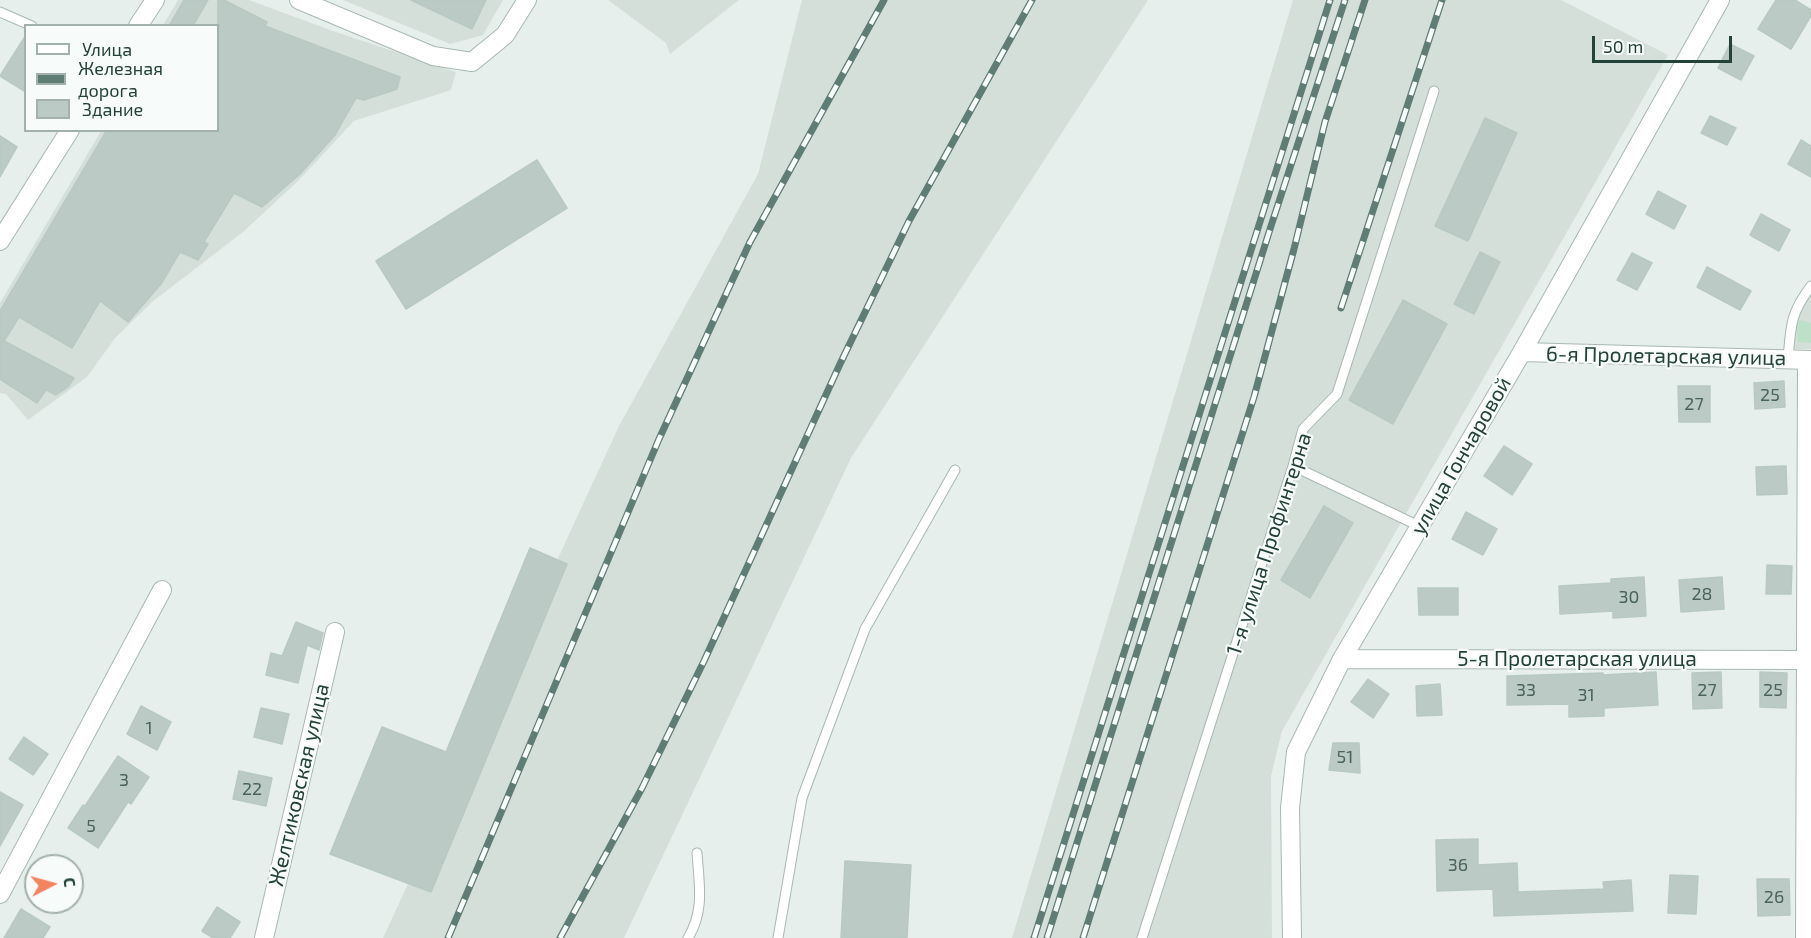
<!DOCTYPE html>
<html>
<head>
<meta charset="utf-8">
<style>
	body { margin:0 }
	#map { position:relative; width:1811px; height:938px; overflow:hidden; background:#e6efeb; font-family:"Exo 2",sans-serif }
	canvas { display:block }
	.legend { position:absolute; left:24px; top:24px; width:195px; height:108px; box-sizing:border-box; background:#f7fbf9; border:2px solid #a3b1ad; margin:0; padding:8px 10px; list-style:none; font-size:18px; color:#24423a }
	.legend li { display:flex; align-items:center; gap:12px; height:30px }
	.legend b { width:30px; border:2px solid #a3b1ad }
	.north { position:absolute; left:24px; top:854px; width:60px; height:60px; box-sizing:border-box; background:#f7fbf9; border:2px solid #a3b1ad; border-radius:50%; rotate:84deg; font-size:16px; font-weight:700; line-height:24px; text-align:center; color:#24423a }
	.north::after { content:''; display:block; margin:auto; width:21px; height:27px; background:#f4845f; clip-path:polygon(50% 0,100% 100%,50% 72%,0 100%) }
	.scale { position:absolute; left:1592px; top:36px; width:140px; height:27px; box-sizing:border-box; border:3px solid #24423a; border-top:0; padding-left:8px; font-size:18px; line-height:21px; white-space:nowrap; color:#24423a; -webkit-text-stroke:4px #f7fbf9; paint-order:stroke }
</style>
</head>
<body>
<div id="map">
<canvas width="1811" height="938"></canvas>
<ul class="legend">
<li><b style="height:8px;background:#fff"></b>Улица</li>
<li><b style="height:8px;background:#5f7d75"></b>Железная дорога</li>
<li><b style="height:16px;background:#bbcac4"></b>Здание</li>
</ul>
<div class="north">С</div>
<div class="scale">50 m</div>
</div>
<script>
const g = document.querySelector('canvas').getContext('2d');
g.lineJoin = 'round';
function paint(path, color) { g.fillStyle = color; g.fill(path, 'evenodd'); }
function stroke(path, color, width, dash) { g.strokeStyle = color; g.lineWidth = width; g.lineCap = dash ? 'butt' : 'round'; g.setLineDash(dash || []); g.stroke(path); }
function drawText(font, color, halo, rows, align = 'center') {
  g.font = font + ' "Exo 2",sans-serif'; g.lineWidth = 4.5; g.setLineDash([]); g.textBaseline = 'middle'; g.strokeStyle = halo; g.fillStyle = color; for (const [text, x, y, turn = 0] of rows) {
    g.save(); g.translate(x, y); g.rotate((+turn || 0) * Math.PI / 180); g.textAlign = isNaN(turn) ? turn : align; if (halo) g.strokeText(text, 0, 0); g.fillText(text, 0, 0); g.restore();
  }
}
paint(new Path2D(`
	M178 0H249L333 31 456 72 451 90 354 121 298 181 243 232 152 302 115 338 87 377 28 420 6 394 0 393V303L101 131 218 130V26L163 25Z
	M343 0H503L483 35 450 44Z
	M608 0H739L670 54 666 43Z
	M802 0H1148L851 458 624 938H383L619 426 758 174Z
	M1293 0H1561L1668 55 1282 731 1271 776 1272 938H1012Z
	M1811 286V349H1794L1792 317Z`), '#d4dfda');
paint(new Path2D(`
	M1801 320 1811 323V343L1798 342 1796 324Z`), '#bfe0c8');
const building = new Path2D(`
	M184 0H208L193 26H169Z
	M218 0H224L267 22 265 26 400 77 397 89 364 100 356 98 335 135 300 174 262 207 234 193 204 242 208 244 198 260 180 252 161 284 128 322 100 301 72 348 19 317 4 341 74 378 68 387 56 395 46 390 37 403 0 379V311L107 130H218Z
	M411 0H486L472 29Z
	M1776 0H1795L1811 10V16L1791 49 1758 29Z
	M26 35V92L0 76Z
	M1730 44 1754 56 1741 80 1718 68Z
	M1710 116 1736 128 1727 145 1701 133Z
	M1485 118 1517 133 1468 241 1435 226Z
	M0 136 17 147 0 177Z
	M1801 140 1811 146V177L1788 164Z
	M537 160 567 208 406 309 376 261Z
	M1658 191 1686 206 1674 229 1646 214Z
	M1761 214 1790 230 1779 251 1750 235Z
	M1480 252 1500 262 1474 314 1454 304Z
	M1632 253 1652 263 1637 290 1617 280Z
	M1707 267 1751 291 1740 310 1697 287Z
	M1403 300 1447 324 1393 424 1349 400Z
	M1784 381 1785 407 1755 409 1754 383Z
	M1678 386H1710V422H1679Z
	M1504 446 1532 464 1512 495 1484 476Z
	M1786 466 1787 494 1757 495 1756 467Z
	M1324 506 1353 523 1310 598 1281 580Z
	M1466 512 1497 529 1483 555 1452 539Z
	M530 548 567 564 431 892 330 854 382 727 446 752Z
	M1767 565 1792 566 1791 594H1766Z
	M1644 577 1646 616 1613 618V611L1560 614 1559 586 1611 583V579Z
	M1722 577 1724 609 1681 612 1679 580Z
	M1418 588H1458V615H1419Z
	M296 622 323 633 319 650 307 645 298 683 266 675 271 653 282 656Z
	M1656 672 1658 705 1604 708V716L1569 717V704L1507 705V676L1603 673V675Z
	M1721 672 1722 708 1693 709 1692 673Z
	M1760 672 1787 673 1786 708 1760 707Z
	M1368 679 1389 694 1373 718 1351 702Z
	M1440 684 1442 715 1417 716 1416 686Z
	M141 706 171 722 157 750 127 734Z
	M261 708 289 714 282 744 254 737Z
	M24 737 48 754 33 775 9 759Z
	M1333 743H1359L1360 773 1329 770Z
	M118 756 149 777 131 804 128 802 98 848 68 828 83 805 85 806Z
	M239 771 272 778 266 806 233 799Z
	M0 792 23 805 0 846Z
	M1478 839V865L1517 863 1518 892 1604 889 1603 882 1631 880 1633 911 1494 916 1493 889 1437 891 1436 840Z
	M845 861 911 865 907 938H841Z
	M1670 875 1698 876 1696 914 1668 913Z
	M1757 879H1789L1790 915 1758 916Z
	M217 907 240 922 230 938H213L202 931Z
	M21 909 50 927 43 938H4Z`);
paint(building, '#bbcac4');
stroke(building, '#b8c9c2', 1.5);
const lane = new Path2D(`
	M0 12 32 26
	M1788 359C1791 325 1790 314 1811 286
	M1293 466 1419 526
	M688 938C705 910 699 884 697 853
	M778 938 802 798 865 629 955 470
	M1142 938 1293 466 1303 429 1337 394 1434 91`);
const street = new Path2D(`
	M299 0 433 56 472 62 505 35 527 0
	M138 26 155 0
	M0 241 70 130
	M1522 352 1811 360
	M1342 659 1811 660
	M0 894 162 590
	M264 938 335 632
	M1292 938 1290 808 1296 752 1342 659 1522 352 1720 0
	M1805 938 1807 360`);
stroke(lane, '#a8b8b2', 11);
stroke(street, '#a8b8b2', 20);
stroke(lane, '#fff', 9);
stroke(street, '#fff', 18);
const rail = new Path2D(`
	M1341 308 1442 0
	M448 938 659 439 750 242 884 0
	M560 938 642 788 704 661 840 364 909 221 1032 0
	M1034 938 1330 0
	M1047 938 1271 226 1345 0
	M1083 938 1254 397 1294 249 1325 122 1365 0`);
stroke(rail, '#5f7d75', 7);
stroke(rail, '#f7fbf9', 4.5, [14]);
drawText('18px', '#4a645c', null, [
	["25",1770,395],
	["27",1694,404],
	["28",1702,594],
	["30",1629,597],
	["33",1526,690],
	["27",1707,690],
	["25",1773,690],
	["31",1586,695],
	["1",149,728],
	["51",1345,757],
	["3",124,780],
	["22",252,789],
	["5",91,826],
	["36",1458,865],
	["26",1774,897]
]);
drawText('21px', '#24423a', '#f7fbf9', [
	["6-я Пролетарская улица",1666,356,1],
	["улица Гончаровой",1461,456,-60],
	["1-я улица Профинтерна",1269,544,-72],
	["5-я Пролетарская улица",1577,659],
	["Желтиковская улица",299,785,-77]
]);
</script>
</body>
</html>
